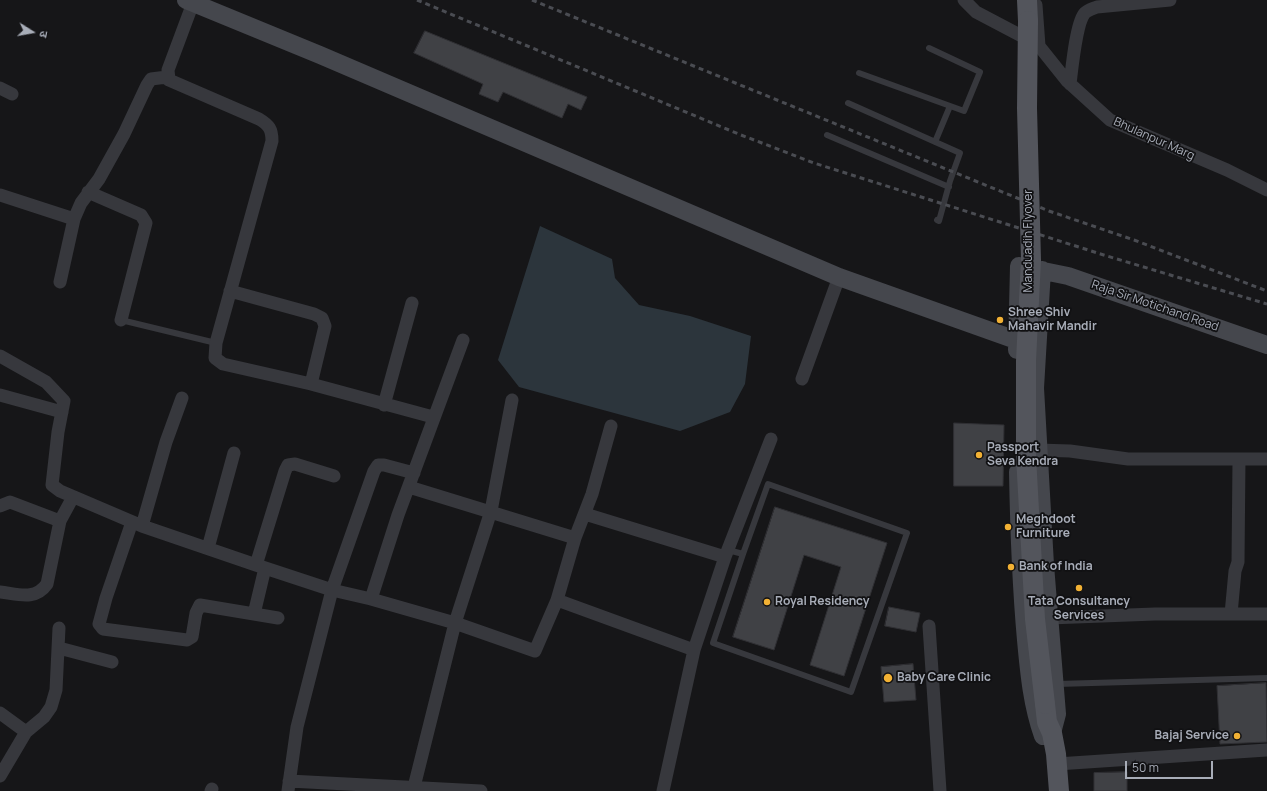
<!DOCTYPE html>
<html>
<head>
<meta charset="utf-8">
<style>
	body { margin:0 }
	#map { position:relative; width:1267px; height:791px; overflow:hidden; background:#161618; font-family:Manrope,"Noto Sans Devanagari",sans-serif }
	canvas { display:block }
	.north { position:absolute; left:12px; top:12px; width:40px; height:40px; -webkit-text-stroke:3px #111113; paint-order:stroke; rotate:101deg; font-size:11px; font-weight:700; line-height:16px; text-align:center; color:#a8adb8 }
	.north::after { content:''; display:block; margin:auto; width:14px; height:18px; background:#a8adb8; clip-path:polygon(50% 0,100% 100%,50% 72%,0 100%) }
	.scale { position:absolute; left:1125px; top:761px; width:88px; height:18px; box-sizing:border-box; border:2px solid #a8adb8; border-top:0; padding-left:5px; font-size:12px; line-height:14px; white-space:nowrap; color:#a8adb8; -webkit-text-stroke:3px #111113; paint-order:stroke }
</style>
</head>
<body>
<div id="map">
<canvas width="1267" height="791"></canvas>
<div class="north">उ</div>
<div class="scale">50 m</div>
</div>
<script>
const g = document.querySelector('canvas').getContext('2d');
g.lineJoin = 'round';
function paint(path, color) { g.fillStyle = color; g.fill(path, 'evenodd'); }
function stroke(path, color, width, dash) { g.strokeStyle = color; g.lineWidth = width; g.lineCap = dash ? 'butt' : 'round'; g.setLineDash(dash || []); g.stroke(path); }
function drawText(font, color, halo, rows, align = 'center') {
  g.font = font + ' Manrope,sans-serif'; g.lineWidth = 3.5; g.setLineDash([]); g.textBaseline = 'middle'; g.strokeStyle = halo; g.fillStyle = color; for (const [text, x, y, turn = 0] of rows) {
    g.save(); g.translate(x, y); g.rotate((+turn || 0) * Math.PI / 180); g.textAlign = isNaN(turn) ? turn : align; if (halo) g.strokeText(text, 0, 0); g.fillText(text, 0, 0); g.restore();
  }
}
paint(new Path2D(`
	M540 226 612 259 615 278 639 305 690 316 751 336 745 384 730 412 680 431 519 387 498 360Z`), '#2c353c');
const building = new Path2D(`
	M425 31 587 97 581 110 568 104 562 118 503 92 498 102 479 94 483 84 414 53Z
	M954 423 1004 425 1003 486H954Z
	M775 507 887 543 844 676 810 665 841 567 804 555 774 650 733 637Z
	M889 607 920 613 916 632 885 626Z
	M913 664 916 700 884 702 881 667Z
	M1266 683 1267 742 1220 744 1217 686Z
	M1127 772V791H1094V773Z`);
paint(building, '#404145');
stroke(building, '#303034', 1);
stroke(new Path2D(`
	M859 73 964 111 980 72 929 48
	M848 103 960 153 950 181 939 221 937 220
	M827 135 949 187
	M935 142 950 106
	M121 320 216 343
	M728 550 743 554 768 484 907 533 851 692 713 643 743 554
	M1057 684 1267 678`), '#37383d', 6);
stroke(new Path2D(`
	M964 0 976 12 1033 42
	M193 3 168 70 169 80 259 119C269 125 272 129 272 141L216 343 215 358 223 364 311 384 433 417
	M1036 5 1039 46 1067 81 1110 120 1227 170 1267 190
	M1070 84C1072 68 1076 25 1084 14 1087 10 1092 9 1097 7L1170 0
	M0 88 12 94
	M88 192 141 215 146 223 121 320
	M0 195 74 219
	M60 282 74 219 81 203 99 179 124 134 147 85 151 79 167 77
	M230 291 314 314 322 318 325 326 311 384
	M0 356 46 382 64 401 58 432 52 485 60 491 142 526 256 565 332 590 371 599 455 623 535 651 557 600 575 538 592 494 611 426
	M802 379 839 277
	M0 395 62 412
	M384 405 412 303
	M1038 450 1070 451 1128 459H1267
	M409 487 575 538
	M0 506 10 502 60 521
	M585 514 725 557
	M132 522 106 598 99 624 103 629 187 640 192 637 196 613 200 605 278 618
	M142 526 166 442 182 398
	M208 548 234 453
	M256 565 285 471 288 465 295 464 334 476
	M0 592C18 594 35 601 47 584L60 521 73 497
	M371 599 398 515 463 340
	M557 600 694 650 725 557 771 439
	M254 614 265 568
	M1231 614 1235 571 1238 562 1239 459
	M1049 618 1155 614H1267
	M929 626 940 791
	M59 648 112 662
	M0 713 26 732
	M1057 764 1267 750
	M0 776 26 732 44 717 51 707 56 690 59 628
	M289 781 481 791
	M414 787 455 623 491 511 512 400
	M211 791 212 789
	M288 791 297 727 332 590 374 471 378 465H384L414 473
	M663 791 694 650`), '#37383d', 13);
stroke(new Path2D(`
	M186 0 320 55 839 277 1016 340 1037 346
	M1042 270 1035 388 1045 565 1057 714 1052 733
	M1017 350 1019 266 1068 276 1267 345
	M1018 472C1019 528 1021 584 1026 640 1029 673 1032 705 1043 736`), '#45474d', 18);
stroke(new Path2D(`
	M1027 0 1028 21
	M1045 704 1047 722 1052 733 1056 754 1059 791`), '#53555c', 20);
stroke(new Path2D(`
	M417 0 741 135 814 163 1107 256 1267 304
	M532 0 1049 211 1134 240 1267 291`), '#4a4c52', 3, [5, 4]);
stroke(new Path2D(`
	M1028 21 1027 108 1031 260 1026 361V456L1035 619 1045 704`), '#53555c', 20);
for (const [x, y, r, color] of [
	[1000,320,4,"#f2b134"],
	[979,455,4,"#f2b134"],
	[1008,527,4,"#f2b134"],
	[1011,567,4,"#f2b134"],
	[1079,588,4,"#f2b134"],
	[767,602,4,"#f2b134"],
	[888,678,5,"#f2b134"],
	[1237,736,4,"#f2b134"]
]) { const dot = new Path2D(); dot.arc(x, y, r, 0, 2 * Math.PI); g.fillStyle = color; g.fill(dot); stroke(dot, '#111113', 1.5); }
drawText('12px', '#a8adb8', '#111113', [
	["Bhulanpur Marg",1154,139,24],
	["Manduadih Flyover",1029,241,-90],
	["Raja Sir Motichand Road",1155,306,19]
]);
drawText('bold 12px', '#a8adb8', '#111113', [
	["Shree Shiv",1008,313],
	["Mahavir Mandir",1008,327],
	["Passport",987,448],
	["Seva Kendra",987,462],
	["Meghdoot",1016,520],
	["Furniture",1016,534],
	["Bank of India",1019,567],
	["Royal Residency",775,602],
	["Tata Consultancy",1079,602,"center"],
	["Services",1079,616,"center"],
	["Baby Care Clinic",897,678],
	["Bajaj Service",1229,736,"right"]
], 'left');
</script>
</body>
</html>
